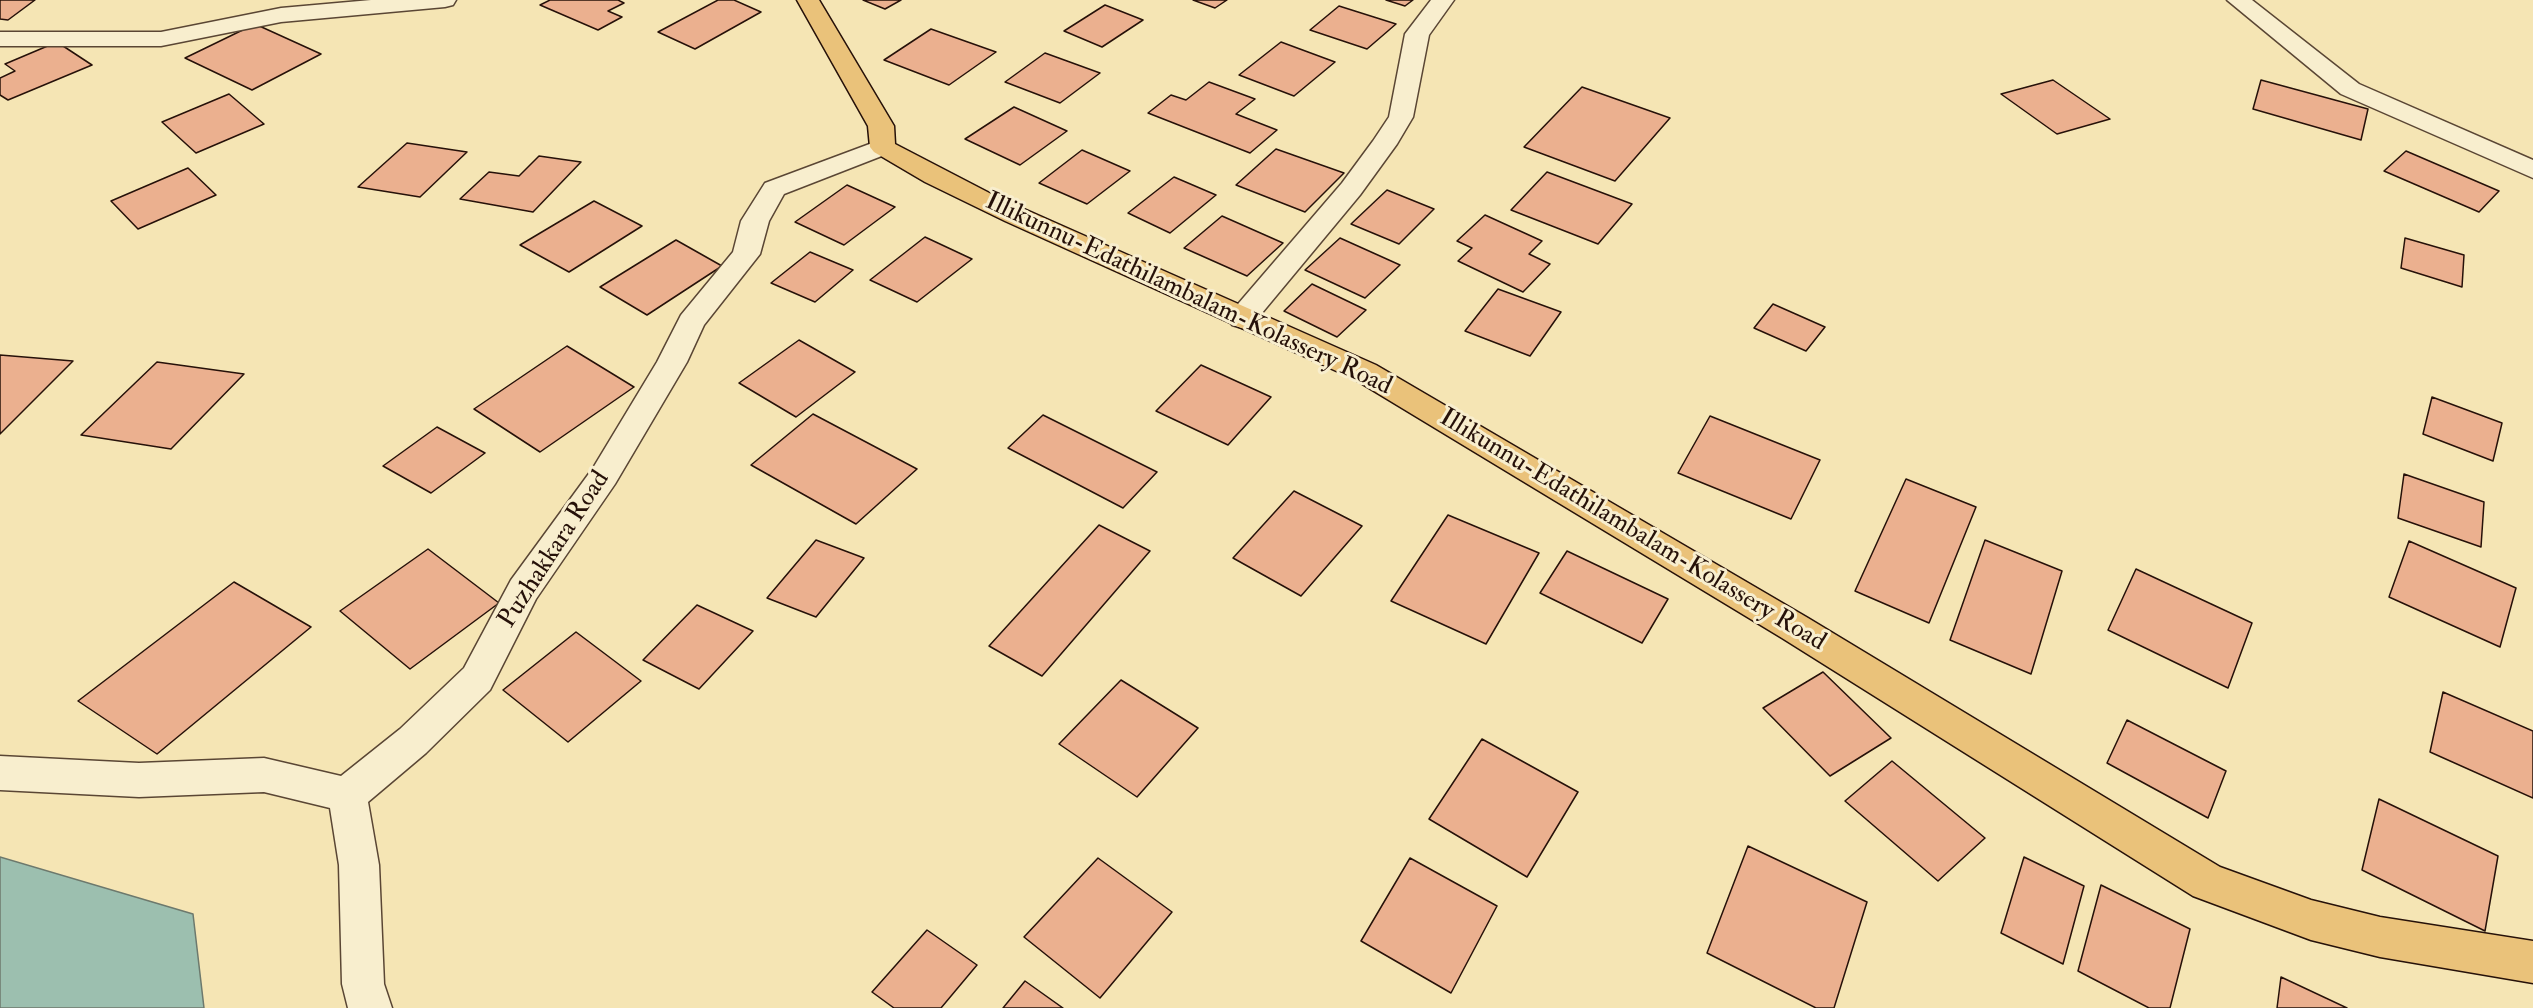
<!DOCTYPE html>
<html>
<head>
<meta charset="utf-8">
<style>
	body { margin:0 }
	canvas { display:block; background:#f5e5b4 }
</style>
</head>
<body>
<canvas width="2533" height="1008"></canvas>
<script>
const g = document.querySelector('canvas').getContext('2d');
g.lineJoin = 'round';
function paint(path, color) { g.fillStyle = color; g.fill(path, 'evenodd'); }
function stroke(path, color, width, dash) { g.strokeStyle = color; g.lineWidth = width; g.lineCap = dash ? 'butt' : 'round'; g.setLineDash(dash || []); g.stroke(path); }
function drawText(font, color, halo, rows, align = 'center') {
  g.font = font + ' "IM FELL Double Pica",serif'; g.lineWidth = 6; g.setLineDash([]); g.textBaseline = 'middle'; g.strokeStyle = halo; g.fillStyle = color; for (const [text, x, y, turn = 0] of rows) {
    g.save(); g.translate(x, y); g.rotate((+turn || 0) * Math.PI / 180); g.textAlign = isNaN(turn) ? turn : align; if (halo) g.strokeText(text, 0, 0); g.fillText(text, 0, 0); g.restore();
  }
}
const water = new Path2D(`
	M0 857 193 914 204 1008H0Z`);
paint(water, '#9cbfaf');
stroke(water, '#6d796d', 1.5);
const building = new Path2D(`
	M0 0H35L8 20 0 19Z
	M550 0H618L624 3 608 11 622 17 598 30 540 5Z
	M718 0H734L761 12 695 49 658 32Z
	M863 0H901L885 9Z
	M1193 0H1227L1215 8Z
	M1386 0H1413L1405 6Z
	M1105 5 1143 20 1102 47 1064 31Z
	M1339 6 1396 24 1367 49 1310 30Z
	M255 24 321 54 252 90 185 58Z
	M931 29 996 52 949 85 884 60Z
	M57 42 92 65 8 100 0 95V78L15 71 5 64Z
	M1281 42 1335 62 1294 96 1239 75Z
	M1045 53 1100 73 1060 103 1005 82Z
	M2053 80 2110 119 2057 134 2001 94Z
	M2261 80 2368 109 2361 140 2253 109Z
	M1209 82 1255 99 1236 114 1277 130 1250 153 1148 113 1171 95 1186 100Z
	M1582 87 1670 118 1615 181 1524 147Z
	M229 94 264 124 196 153 162 122Z
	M1014 107 1067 131 1020 165 965 139Z
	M407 143 467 152 420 197 358 187Z
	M1276 149 1344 173 1305 212 1236 185Z
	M1082 150 1130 171 1087 204 1039 183Z
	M2406 151 2499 191 2479 212 2384 171Z
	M539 156 581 162 533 212 460 199 489 172 519 176Z
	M188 168 216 195 138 229 111 201Z
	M1547 172 1632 204 1598 244 1511 210Z
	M1174 177 1216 195 1170 233 1128 213Z
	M847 185 895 207 844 245 795 222Z
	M1387 190 1434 209 1399 244 1351 224Z
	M594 201 642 226 569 272 520 245Z
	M1485 215 1542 241 1529 254 1550 264 1523 292 1458 261 1472 248 1457 241Z
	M1222 216 1283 243 1247 276 1184 248Z
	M925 237 972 259 917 302 870 280Z
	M1340 238 1400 265 1365 298 1305 270Z
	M2405 238 2464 255 2462 287 2401 268Z
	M676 240 722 266 647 315 600 287Z
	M810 252 853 270 815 302 771 283Z
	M1312 284 1366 310 1337 337 1284 311Z
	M1498 289 1561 312 1530 356 1465 331Z
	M1773 304 1825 327 1806 351 1754 328Z
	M799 340 855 372 796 417 739 383Z
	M567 346 634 387 540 452 474 409Z
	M0 355 73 361 0 434Z
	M157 362 244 374 171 449 81 435Z
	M1201 365 1271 397 1228 445 1156 411Z
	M2432 397 2502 423 2493 461 2423 434Z
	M813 414 917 469 856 524 751 465Z
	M1043 415 1157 472 1123 508 1008 448Z
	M1710 416 1820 460 1791 519 1678 473Z
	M437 427 485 453 431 493 383 466Z
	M2404 474 2484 502 2481 547 2398 518Z
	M1906 479 1976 507 1929 623 1855 591Z
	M1294 491 1362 526 1301 596 1233 558Z
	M1448 515 1539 553 1486 644 1391 601Z
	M1099 525 1150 551 1042 676 989 646Z
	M816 540 864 558 816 617 767 598Z
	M1985 540 2062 571 2031 674 1950 640Z
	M2409 541 2516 588 2500 647 2389 597Z
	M428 549 499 603 410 669 340 611Z
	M1567 551 1668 599 1642 643 1540 593Z
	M2136 569 2252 623 2228 688 2108 630Z
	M234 582 311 627 157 754 78 701Z
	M697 605 753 631 699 689 643 660Z
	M576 632 641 681 568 742 503 690Z
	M1823 672 1891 738 1830 776 1763 708Z
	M1121 680 1198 728 1137 797 1059 744Z
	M2443 692 2533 731V798L2430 752Z
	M2127 720 2226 771 2208 818 2107 763Z
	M1482 739 1578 792 1527 877 1429 819Z
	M1892 761 1985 838 1938 881 1845 801Z
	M2379 799 2498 856 2485 931 2362 870Z
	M1748 846 1867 902 1834 1008H1816L1707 953Z
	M2024 857 2084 886 2063 964 2001 933Z
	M1098 858 1172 912 1100 998 1024 937Z
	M1410 858 1497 906 1451 993 1361 941Z
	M2101 885 2190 929 2170 1008H2149L2078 971Z
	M927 930 977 965 941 1008H894L872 992Z
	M2281 977 2347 1008H2277Z
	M1025 981 1063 1008H1003Z`);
paint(building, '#ebb08f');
stroke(building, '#261109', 1.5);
const minor = new Path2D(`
	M371 0H456L453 5 445 7 281 22 161 46H0V32H161L281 8Z
	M1431 0H1454L1429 35 1413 117 1397 144 1360 195 1252 325 1242 328 1232 325 1227 318 1232 311 1342 183 1373 141 1389 117 1405 34Z
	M2227 0H2252L2359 84 2533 160V178L2341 94Z
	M883 139 892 142 896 147 892 152 784 194 769 221 760 254 704 325 687 362 615 484 536 599 490 690 426 753 368 802 379 865 384 984 392 1008H348L342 984 339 865 330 808 264 792 139 797 0 790V756L139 763 264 758 341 776 400 729 464 668 511 580 593 468 657 362 681 315 733 252 741 221 765 183Z`);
const major = new Path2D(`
	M797 0H819L894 126 895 144 997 197 1376 365 1808 618 2220 867 2311 900 2380 917 2533 941V983L2380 957 2311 940 2193 896 1782 638 1354 379 1005 221 925 182 874 152 870 147 868 126Z`);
stroke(minor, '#5a4634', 3);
stroke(major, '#261109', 3);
paint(minor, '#f8eece');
paint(major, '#eac27a');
drawText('26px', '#261109', '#f8eece', [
	["Illikunnu-Edathilambalam-Kolassery Road",1188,295,25],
	["Illikunnu-Edathilambalam-Kolassery Road",1632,531,31],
	["Puzhakkara Road",555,550,-57]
]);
</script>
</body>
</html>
